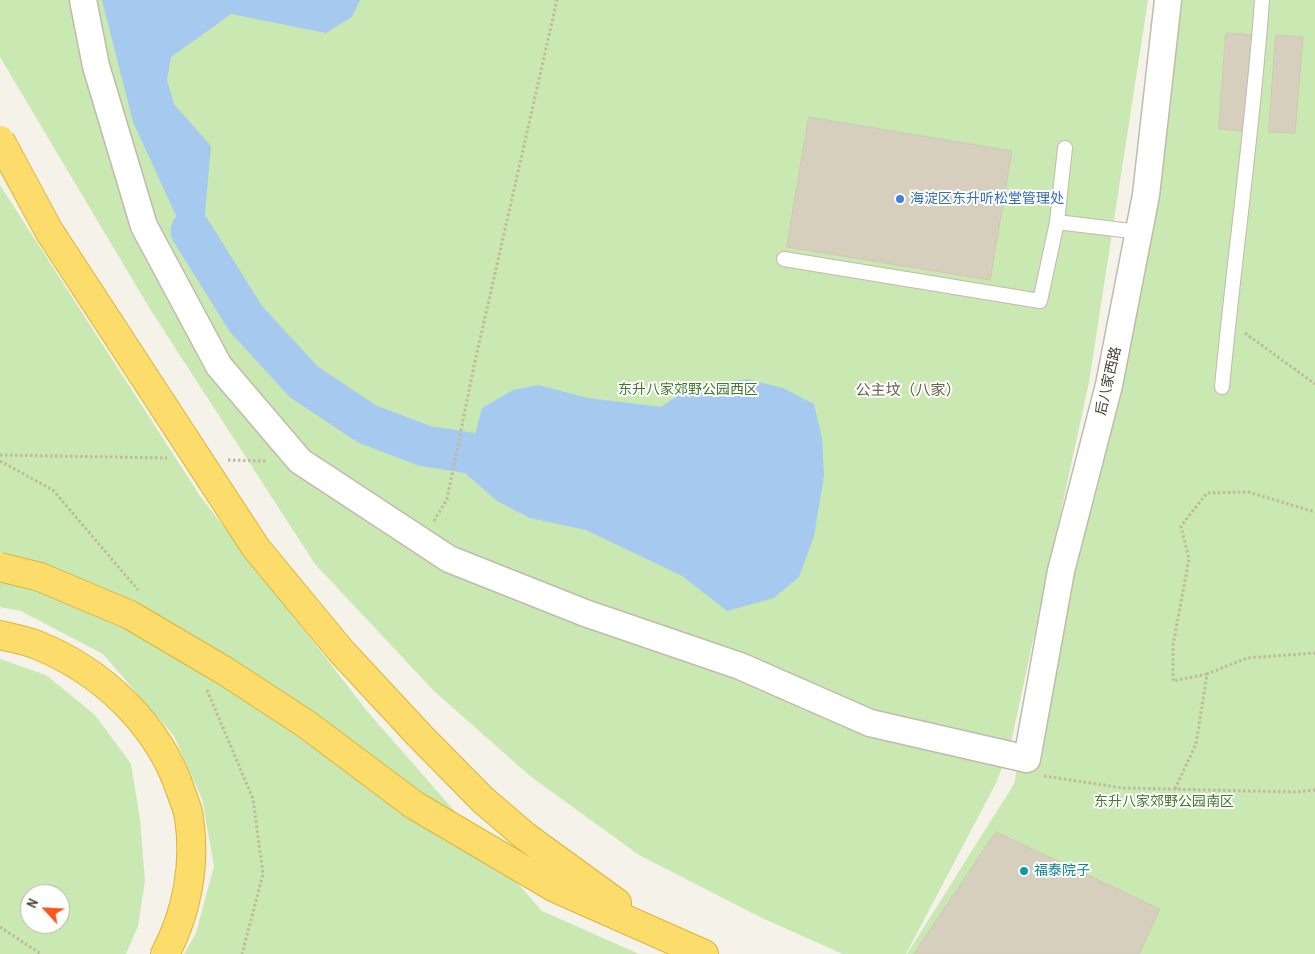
<!DOCTYPE html>
<html>
<head>
<meta charset="utf-8">
<style>
	body { margin:0 }
	#map { position:relative; width:1315px; height:954px; overflow:hidden; background:#f4f2e9; font-family:"Archivo Narrow",sans-serif }
	canvas { display:block }
	.north { position:absolute; left:20px; top:884px; width:50px; height:50px; box-sizing:border-box; background:#fff; border:1px solid #b6b4af; border-radius:50%; rotate:295deg; font-size:14px; font-weight:700; line-height:20px; text-align:center; color:#484337 }
	.north::after { content:''; display:block; margin:auto; width:18px; height:22px; background:#f7571d; clip-path:polygon(50% 0,100% 100%,50% 72%,0 100%) }
</style>
</head>
<body>
<div id="map">
<canvas width="1315" height="954"></canvas>
<div class="north">N</div>
</div>
<script>
const g = document.querySelector('canvas').getContext('2d');
g.lineJoin = 'round';
function paint(path, color) { g.fillStyle = color; g.fill(path, 'evenodd'); }
function stroke(path, color, width, dash) { g.strokeStyle = color; g.lineWidth = width; g.lineCap = dash ? 'butt' : 'round'; g.setLineDash(dash || []); g.stroke(path); }
function drawText(font, color, halo, rows, align = 'center') {
  g.font = font + ' "Archivo Narrow","Noto Sans SC",sans-serif'; g.lineWidth = 4; g.setLineDash([]); g.textBaseline = 'middle'; g.strokeStyle = halo; g.fillStyle = color; for (const [text, x, y, turn = 0] of rows) {
    g.save(); g.translate(x, y); g.rotate((+turn || 0) * Math.PI / 180); g.textAlign = isNaN(turn) ? turn : align; if (halo) g.strokeText(text, 0, 0); g.fillText(text, 0, 0); g.restore();
  }
}
paint(new Path2D(`
	M0 0H1148L1089 382 1010 747 996 783 906 954H843L762 918 639 855 530 776 433 690 315 564 150 309 0 57Z
	M1175 0H1315V954H907L1014 784Z
	M0 185 200 496 367 711 542 911 639 954H184L196 933 214 866 202 799 174 736 103 654 21 611 0 607Z
	M0 659 46 675 95 715 131 764 140 819 145 881 138 926 126 954H0ZM30 894H60V924H30Z`), '#c9e8b2');
paint(new Path2D(`
	M102 0H360L352 17 326 33 231 14 171 57 167 80 174 104 211 146 204 225 191 231 178 220 133 122Z
	M747 379 783 388 814 404 822 438 824 476 814 536 799 577 774 598 727 611 682 576 630 551 586 530 530 518 497 501 465 473 482 408 513 390 538 385 588 398 661 407 688 389Z`), '#a6c9f0');
stroke(new Path2D(`
	M191 231 246 319 304 382 367 424 425 446 470 453`), '#a6c9f0', 41);
const building = new Path2D(`
	M1226 33 1253 35 1245 131 1219 129Z
	M1276 35 1303 37 1295 133 1269 132Z
	M809 117 1012 151 990 280 787 247Z
	M996 832 1160 909 1139 954H914Z`);
paint(building, '#d6cfbe');
stroke(building, '#d0c8b1', 1);
const lane = new Path2D(`
	M1065 148 1057 222 1139 232
	M784 259 1040 301 1057 222
	M1222 387C1234 258 1253 129 1262 0`);
const street = new Path2D(`
	M83 0 96 66 144 226 219 366 300 461 449 559 585 613 740 666 870 723 1027 759 1061 571 1109 385 1146 195 1168 0`);
const highway = new Path2D(`
	M0 635C12 638 25 640 37 645 102 671 159 725 181 792 184 801 188 809 189 818 196 864 187 913 165 954
	M419 735 483 800 525 836 617 903
	M414 805 555 888 704 954`);
stroke(lane, '#c0bbab', 16);
stroke(street, '#c0bbab', 29);
stroke(highway, '#dcb33b', 30);
stroke(new Path2D(`
	M1245 333 1315 384
	M0 455 167 458
	M228 460 267 461
	M0 461 53 490 138 590
	M434 521 447 499 474 366 557 0
	M1207 674 1173 681V645L1189 559 1181 526 1207 493 1248 492 1315 512
	M207 690 253 799 263 874 242 954
	M1044 776 1123 788 1296 792 1315 790
	M1175 789 1196 744 1207 674 1247 658 1315 653
	M0 927 41 954`), '#c1b89d', 3, [2.5, 2.5]);
stroke(lane, '#fff', 14);
stroke(street, '#fff', 26);
stroke(highway, '#fcdd6c', 28);
const highwayBridge = new Path2D(`
	M0 140 49 231 256 548 341 651 419 735
	M0 567 40 577 130 615 225 671 306 724 414 805`);
stroke(highwayBridge, '#dcb33b', 30, []);
stroke(highwayBridge, '#fcdd6c', 28);
for (const [x, y, r, color] of [
	[900,199,5,"#3f7fe0"],
	[1024,871,5,"#0f9aa8"]
]) { const dot = new Path2D(); dot.arc(x, y, r, 0, 2 * Math.PI); g.fillStyle = color; g.fill(dot); stroke(dot, '#fff', 2); }
drawText('14px', '#366cbe', '#fff', [
	["海淀区东升听松堂管理处",910,199]
], 'left');
drawText('14px', '#484337', '#fff', [
	["后八家西路",1109,381,-77]
]);
drawText('14px', '#3f792a', '#fff', [
	["东升八家郊野公园西区",688,390],
	["东升八家郊野公园南区",1164,802]
]);
drawText('14px', '#0d838f', '#fff', [
	["福泰院子",1034,871]
], 'left');
drawText('15px', '#6a624e', '#fff', [
	["公主坟（八家）",908,391]
]);
</script>
</body>
</html>
